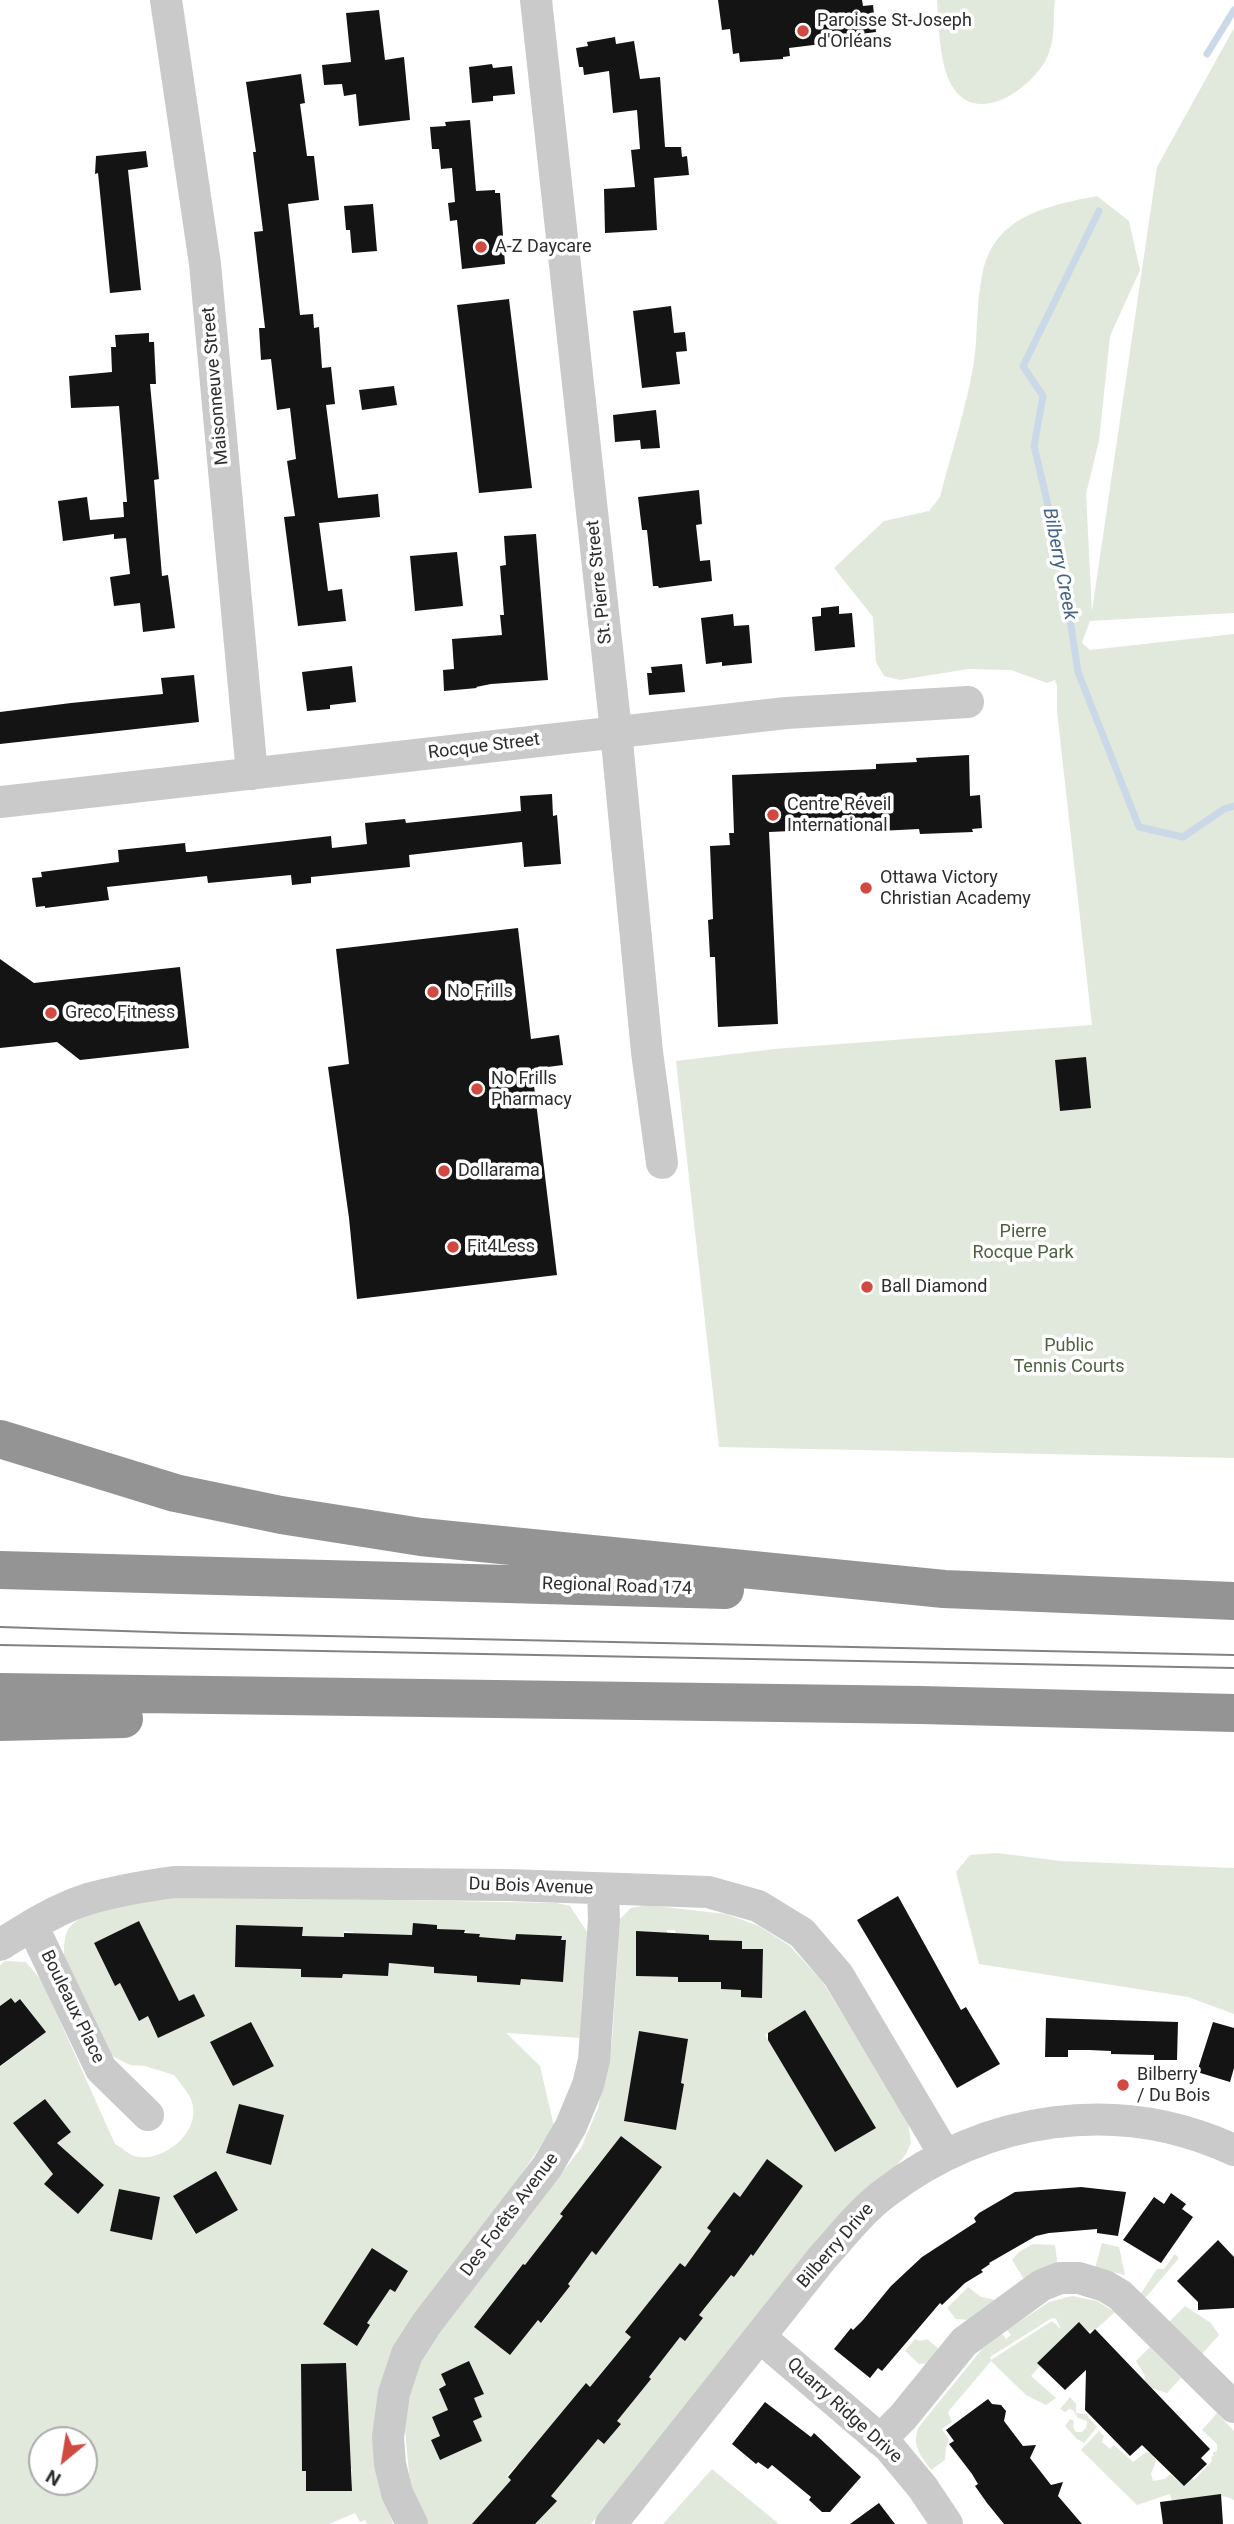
<!DOCTYPE html>
<html>
<head>
<meta charset="utf-8">
<style>
	body { margin:0 }
	#map { position:relative; width:1234px; height:2524px; overflow:hidden; background:#fff; font-family:Roboto,sans-serif }
	canvas { display:block }
	.north { position:absolute; left:28px; top:2426px; width:70px; height:70px; box-sizing:border-box; background:#fff; border:2px solid #ababab; border-radius:50%; rotate:210deg; font-size:19px; font-weight:700; line-height:28px; text-align:center; color:#2d2d2d }
	.north::after { content:''; display:block; margin:auto; width:24px; height:32px; background:#d04a42; clip-path:polygon(50% 0,100% 100%,50% 72%,0 100%) }
</style>
</head>
<body>
<div id="map">
<canvas width="1234" height="2524"></canvas>
<div class="north">N</div>
</div>
<script>
const g = document.querySelector('canvas').getContext('2d');
g.lineJoin = 'round';
function paint(path, color) { g.fillStyle = color; g.fill(path, 'evenodd'); }
function stroke(path, color, width, dash) { g.strokeStyle = color; g.lineWidth = width; g.lineCap = dash ? 'butt' : 'round'; g.setLineDash(dash || []); g.stroke(path); }
function drawText(font, color, halo, rows, align = 'center') {
  g.font = font + ' Roboto,sans-serif'; g.lineWidth = 7; g.setLineDash([]); g.textBaseline = 'middle'; g.strokeStyle = halo; g.fillStyle = color; for (const [text, x, y, turn = 0] of rows) {
    g.save(); g.translate(x, y); g.rotate((+turn || 0) * Math.PI / 180); g.textAlign = isNaN(turn) ? turn : align; if (halo) g.strokeText(text, 0, 0); g.fillText(text, 0, 0); g.restore();
  }
}
paint(new Path2D(`
	M937 0H1055C1053 16 1055 38 1049 53 1036 87 975 130 951 84 939 62 939 25 937 0Z
	M1234 28V613L1090 621 1082 643 1090 650 1234 634V1458L719 1447 676 1061 774 1049 1092 1025 1057 711V686L1055 680 1047 683 1011 670 968 669 900 680 884 676 876 662 873 617 834 568 884 521 929 511 940 497C951 454 967 405 974 362 978 333 976 304 982 276 993 216 1046 206 1097 196L1129 221 1140 270 1110 336 1099 441 1086 494 1092 611 1157 167Z
	M997 1853 1061 1861 1234 1868V2014L1188 1997 979 1964 956 1872 970 1855Z
	M180 1896 557 1903 570 1906 589 1935 582 1996 581 2038 506 2033 540 2066 554 2126 517 2181 443 2280 379 2483 393 2524H367L365 2520 360 2522 355 2513 329 2524H0V2067L45 2032 21 1999 15 2003 10 1998 0 2006V1965L5 1961 26 1962 42 1981 115 2144C121 2147 128 2154 134 2156 162 2164 202 2132 192 2102 189 2093 180 2083 174 2075L145 2066 130 2065 112 2056 102 2040 64 1955C64 1946 64 1936 69 1928 88 1904 152 1900 180 1896ZM139 1921 179 2001 194 1994 204 2016 158 2038 152 2026 162 2021 157 2011 121 1983 115 1985 94 1944ZM413 1923 437 1925V1933L441 1929 479 1934V1941L515 1943 516 1934 548 1940 549 1935H561V1940L566 1941 563 1982 521 1979 520 1985 477 1982V1975L434 1967ZM237 1925 303 1927 302 1936 344 1937V1931L353 1932V1936L389 1935 388 1976 343 1974 342 1978 302 1977 301 1968ZM251 2022 274 2065 233 2086 211 2042ZM45 2099 71 2132 14 2123ZM239 2104 283 2115 271 2165 226 2153ZM70 2155 78 2214 44 2184ZM216 2171 238 2210 195 2234 173 2196ZM119 2189 160 2197 152 2239 110 2231ZM373 2248 408 2272 395 2291 390 2289 367 2323 370 2326 357 2346ZM346 2363 350 2461 345 2469H352V2490L306 2491V2471H302L301 2364ZM42 2440H84V2482H42Z
	M647 1905 726 1914 759 1926 790 1946 822 1981 908 2121 911 2143 906 2154 893 2170 828 2229 591 2524H530L556 2501 517 2465 507 2476 511 2480 472 2524H426L410 2484 404 2419 415 2372 436 2335 581 2148 598 2108 612 2041 620 1919 631 1908ZM667 1930H675L676 1935H709V1940H722V1949L731 1950V1941H742V1956L763 1950 762 1997H742L741 1990 722 1989 721 1982H678V1977L636 1976V1932H650V1938H667ZM805 2011 875 2128 835 2152 765 2035ZM639 2031 688 2039 681 2083 684 2084 676 2130 631 2123 625 2116 630 2087 640 2088 631 2079ZM621 2136 662 2167 597 2254 592 2251 579 2269 543 2243 566 2218 561 2214ZM767 2160 803 2186 786 2209 777 2214 781 2217 774 2226 762 2229 769 2234 753 2256 711 2231 734 2192 740 2197ZM537 2260 570 2286 542 2323 538 2320 510 2355 474 2327 523 2264 530 2269ZM680 2263 711 2287 705 2295 711 2300 704 2310 700 2308 696 2313 625 2332ZM618 2352 651 2379 612 2417 604 2444 596 2438 531 2449 586 2383 590 2387ZM469 2362 484 2394 474 2398 482 2417 473 2421 482 2441 440 2460 431 2440 440 2436 432 2417 448 2410 439 2389 446 2385 441 2374Z
	M1102 2243 1119 2247 1125 2275 1095 2268Z
	M1033 2244 1055 2245 1058 2267 1025 2281 1012 2260 1019 2252Z
	M1175 2254 1179 2258 1146 2297 1142 2296 1141 2293 1157 2269H1164Z
	M968 2287 981 2297 992 2299 996 2302 970 2320 956 2319 947 2308Z
	M1072 2296 1097 2301 1115 2312 1096 2329 1088 2331 1078 2324 1031 2376 1056 2398 1046 2405 1026 2395 991 2361 948 2412 952 2422 942 2429 949 2440 946 2447 945 2460 931 2470C920 2454 912 2448 918 2428L982 2349 1002 2334 1006 2339 1011 2335 1007 2330 1049 2302ZM1052 2318 1056 2319 1061 2329 1052 2321 991 2360 990 2357Z
	M1185 2306 1211 2323 1219 2335 1202 2354 1169 2322Z
	M915 2339 920 2341 927 2339 940 2350 930 2363 919 2364 905 2351Z
	M1150 2347 1181 2378 1167 2393 1144 2386 1145 2376 1136 2361Z
	M1070 2397 1076 2404V2413L1086 2414 1097 2427 1084 2443 1077 2439 1065 2426 1070 2419 1074 2421 1073 2427 1076 2432H1082L1086 2428 1087 2421 1078 2418 1073 2410 1069 2409 1065 2412 1060 2409Z
	M1217 2413 1234 2431V2500C1218 2490 1191 2501 1173 2505L1170 2494 1137 2505 1081 2450 1099 2431 1104 2436 1102 2442 1110 2449 1114 2445 1133 2462 1146 2452 1152 2454 1156 2461 1151 2474 1153 2481 1165 2479 1170 2474 1183 2485 1190 2477 1194 2480 1212 2461 1211 2457 1214 2456 1212 2453 1217 2451V2444L1202 2430Z
	M712 2469 779 2524H663Z`), '#e1e9dc');
stroke(new Path2D(`
	M1207 54 1234 10
	M1099 211 1023 366 1043 396 1034 446 1061 560 1078 672 1139 827 1183 837 1224 809 1234 806`), '#cad8e7', 7);
paint(new Path2D(`
	M718 0H862L863 6 873 5 876 32 853 35 854 40 789 48 790 56 783 57V59L740 62 739 53 733 54 730 29 722 30Z
	M379 10 385 60 404 57 410 120 359 126 356 94 344 96 342 84 324 85 322 65 351 62 346 13Z
	M615 37 616 44 634 41 640 79 660 77 665 147H681L682 157 687 156 689 175 654 178 657 230 605 233 604 189 635 187 631 150 640 149 637 110 613 113 609 71 584 75 583 67H579L576 48 588 46 587 42Z
	M492 64 493 68 512 66 515 94 493 96V101L472 103 469 67Z
	M301 74 305 103 300 104 307 156H314L319 200 288 204 300 315 313 314 314 328 319 327 322 368 331 367 335 404 326 405 338 498 378 494 380 517 319 523 328 591 342 589 346 621 298 626 284 517 295 516 287 461 296 459 290 408 277 410 271 359 261 360 259 328H265L254 232 263 231 253 152H256L246 82Z
	M470 120 476 191 495 190V193H500L505 264 462 269 457 220 450 221 448 203 455 202 452 168 441 169 439 149H432L430 127 446 126 445 122Z
	M146 151 148 167 128 170 141 290 110 293 98 173 95 174 96 156Z
	M373 204 377 251 352 253 350 230H346L344 206Z
	M509 299 532 488 479 493 457 305Z
	M671 306 674 333 685 332 687 351 676 352 680 384 642 388 633 311Z
	M149 333V342H154L156 384H150L159 479 154 480 162 576 168 575 175 628 143 632 140 603 114 606 110 577 130 574 126 538 114 539V534L63 541 58 501 87 497 90 520 124 517 123 502H127L119 406 71 408 69 376 112 372 111 347H116L115 335Z
	M394 386 397 405 362 410 359 390Z
	M656 410 660 448 641 449 640 440 615 442 613 415Z
	M699 490 702 524 696 525 700 561 710 560 712 581 659 588 658 586H653L647 530H642L638 497Z
	M536 534 548 680 491 684 476 687 477 688 444 691 443 670 454 669 452 639 502 635 500 615H504L500 566 506 565 504 536Z
	M457 552 463 606 415 611 410 556Z
	M839 606V614L852 613 855 647 815 651 812 617 821 616V608Z
	M733 614 734 626 749 625 752 663 722 666V662L706 664 701 618Z
	M682 664 685 692 649 695 647 673H652L651 667Z
	M352 666 356 702 330 705V709L307 711 302 672Z
	M194 675 199 722 0 744V712L71 703 163 694 161 678Z
	M969 755 970 796 980 795 982 828 972 829 973 832 920 834 919 829 879 831V827L769 832 778 1024 718 1027 715 957H710L708 920 713 919 710 846 730 845 729 833H734L732 775 876 769V764L917 762 916 758Z
	M552 794 553 816 557 815 561 864 524 867 522 842 409 855 410 867 311 877V883L292 885 291 875 208 883 207 876 107 887 109 900 45 908V906L36 907 32 878 42 877 41 872 119 862 118 850 185 843 186 852H190L331 836 332 848 367 844 365 823 405 819 406 823 521 811 520 796Z
	M518 928 531 1039 559 1035 563 1065 532 1069 557 1275 357 1299 349 1218 328 1067 349 1064 336 949Z
	M0 959 34 983 180 967 189 1048 80 1060 57 1042 0 1048Z
	M1086 1057 1091 1108 1060 1111 1055 1060Z
	M898 1896 961 2010 966 2007 1000 2064 957 2088 857 1920Z
	M139 1921 179 2001 194 1994 205 2016 158 2038 148 2016 139 2021 120 1983 115 1986 94 1943Z
	M413 1923 437 1925V1929L465 1930 464 1933 480 1934 479 1937 515 1940 516 1934 562 1936 561 1940H566L563 1982 521 1979 520 1985 477 1982V1976L434 1973V1967L389 1963 388 1976 343 1974 342 1978 301 1977V1969L235 1967 236 1925 303 1927 302 1936 344 1937V1933L412 1935Z
	M636 1931 709 1935V1940L742 1941V1949H763L762 1998 741 1997V1990L721 1989V1982H678V1977L636 1976Z
	M11 1998 15 2003 20 1999 46 2032 0 2066V2006Z
	M805 2010 876 2128 835 2152 768 2040V2033Z
	M1046 2018 1178 2022 1177 2060H1154V2055L1111 2054V2051L1089 2050H1068V2057H1045Z
	M251 2022 274 2066 233 2086 210 2042Z
	M1213 2022 1234 2028V2068L1230 2082 1197 2072Z
	M639 2031 688 2039 681 2083 684 2084 676 2130 624 2121Z
	M45 2099 71 2132 57 2143 104 2185 78 2214 44 2184 53 2174 13 2123Z
	M239 2104 284 2115 271 2165 226 2153Z
	M621 2136 662 2167 596 2255 592 2251 568 2284 570 2286 541 2323 538 2320 510 2355 474 2327 523 2264 525 2265 563 2216 560 2214Z
	M767 2159 803 2186 753 2256 751 2254 734 2277 731 2275 699 2315 703 2318 685 2341 680 2337 649 2377 651 2379 617 2421 621 2424 604 2444 598 2439 551 2496 557 2501 535 2524H472L511 2480 508 2477 586 2383 590 2387 631 2337 625 2332 680 2263 685 2267 711 2231 707 2228 734 2192 740 2197Z
	M216 2171 238 2210 196 2234 173 2196Z
	M1081 2187 1126 2192 1118 2236 1097 2233V2229L1049 2233 1036 2236 989 2263 990 2264 981 2270 983 2272 965 2283 942 2305 940 2303 882 2371 878 2368 870 2378 834 2349 851 2328 853 2330 863 2320 891 2286 922 2257 976 2222 974 2218 979 2213 1015 2192Z
	M119 2189 160 2197 152 2240 110 2231Z
	M1171 2193 1186 2204 1182 2209 1193 2217 1161 2263 1123 2240 1154 2197 1164 2204Z
	M1218 2240 1234 2257V2308L1198 2310V2302L1177 2281Z
	M372 2248 408 2271 395 2292 390 2289 367 2323 370 2325 357 2346 323 2324Z
	M1079 2322 1090 2334 1095 2329 1210 2449 1201 2458 1207 2464 1184 2486 1142 2445 1130 2456 1085 2410 1086 2370 1065 2390 1037 2363Z
	M469 2361 484 2394 474 2398 482 2417 473 2421 482 2441 440 2460 431 2440 440 2436 432 2417 448 2410 439 2389 446 2385 441 2374Z
	M346 2363 352 2491H306V2471H302L301 2364Z
	M988 2399 992 2404 1001 2405 1006 2411 1004 2421 1023 2446 1036 2445 1030 2458 1051 2485 1063 2482 1058 2496 1082 2524H1004L987 2503 975 2486 978 2484 972 2474 949 2444 954 2441 946 2430Z
	M765 2402 811 2437 814 2433 861 2477 830 2512H822L809 2500 811 2497 772 2465 768 2469 758 2462 756 2464 732 2444Z
	M1221 2494 1223 2524H1163L1160 2502Z
	M879 2503 895 2524H850Z`), '#141414');
stroke(new Path2D(`
	M166 0 205 264 252 774
	M536 0 616 731 647 1052 662 1163
	M0 802 786 713 968 702
	M32 1925 101 2069 148 2115
	M0 1945C27 1928 56 1909 88 1899 116 1891 145 1886 174 1882L508 1885 708 1892 758 1906 802 1933 838 1975 945 2155
	M760 2337 889 2447 923 2488 947 2524
	M880 2440 903 2417 964 2342 1042 2285 1060 2278H1079L1105 2286 1120 2295 1234 2407
	M412 2524 397 2493 390 2464 388 2437 394 2393 407 2354 427 2323 547 2167 571 2126 588 2085 594 2060 604 1920 603 1889
	M611 2524 822 2258C842 2236 861 2211 885 2193 986 2116 1117 2096 1234 2150`), '#cacaca', 32);
stroke(new Path2D(`
	M0 1439 175 1493 281 1515 421 1537 944 1589 1234 1601
	M0 1570 725 1590
	M0 1692 921 1705 1234 1713
	M0 1722 124 1719`), '#949494', 38);
stroke(new Path2D(`
	M0 1627 183 1633 1234 1655
	M0 1645 1234 1668`), '#828282', 2);
for (const [x, y, r, color] of [
	[803,31,7,"#d04a42"],
	[481,247,7,"#d04a42"],
	[773,815,7,"#d04a42"],
	[866,888,7,"#d04a42"],
	[433,992,7,"#d04a42"],
	[51,1013,7,"#d04a42"],
	[477,1089,7,"#d04a42"],
	[444,1171,7,"#d04a42"],
	[453,1247,7,"#d04a42"],
	[867,1287,7,"#d04a42"],
	[1123,2085,7,"#d04a42"]
]) { const dot = new Path2D(); dot.arc(x, y, r, 0, 2 * Math.PI); g.fillStyle = color; g.fill(dot); stroke(dot, '#fff', 2.5); }
drawText('18px', '#2d2d2d', '#fff', [
	["Paroisse St-Joseph",817,21],
	["d'Orléans",817,42],
	["A-Z Daycare",495,247],
	["Centre Réveil",787,805],
	["International",787,826],
	["Ottawa Victory",880,878],
	["Christian Academy",880,899],
	["No Frills",447,992],
	["Greco Fitness",65,1013],
	["No Frills",491,1079],
	["Pharmacy",491,1100],
	["Dollarama",458,1171],
	["Fit4Less",467,1247],
	["Ball Diamond",881,1287],
	["Bilberry",1137,2075],
	["/ Du Bois",1137,2096]
], 'left');
drawText('18px', '#2d2d2d', '#fff', [
	["Maisonneuve Street",216,386,-95],
	["St. Pierre Street",600,582,-96],
	["Rocque Street",484,747,-7],
	["Regional Road 174",617,1587,2],
	["Du Bois Avenue",531,1887,2],
	["Bouleaux Place",72,2007,64],
	["Des Forêts Avenue",510,2215,-53],
	["Bilberry Drive",836,2246,-49],
	["Quarry Ridge Drive",844,2411,42]
]);
drawText('18px', '#4c6340', '#fff', [
	["Pierre",1023,1232],
	["Rocque Park",1023,1253],
	["Public",1069,1346],
	["Tennis Courts",1069,1367]
]);
drawText('italic 19px', '#446485', '#fff', [
	["Bilberry Creek",1059,564,79]
]);
</script>
</body>
</html>
